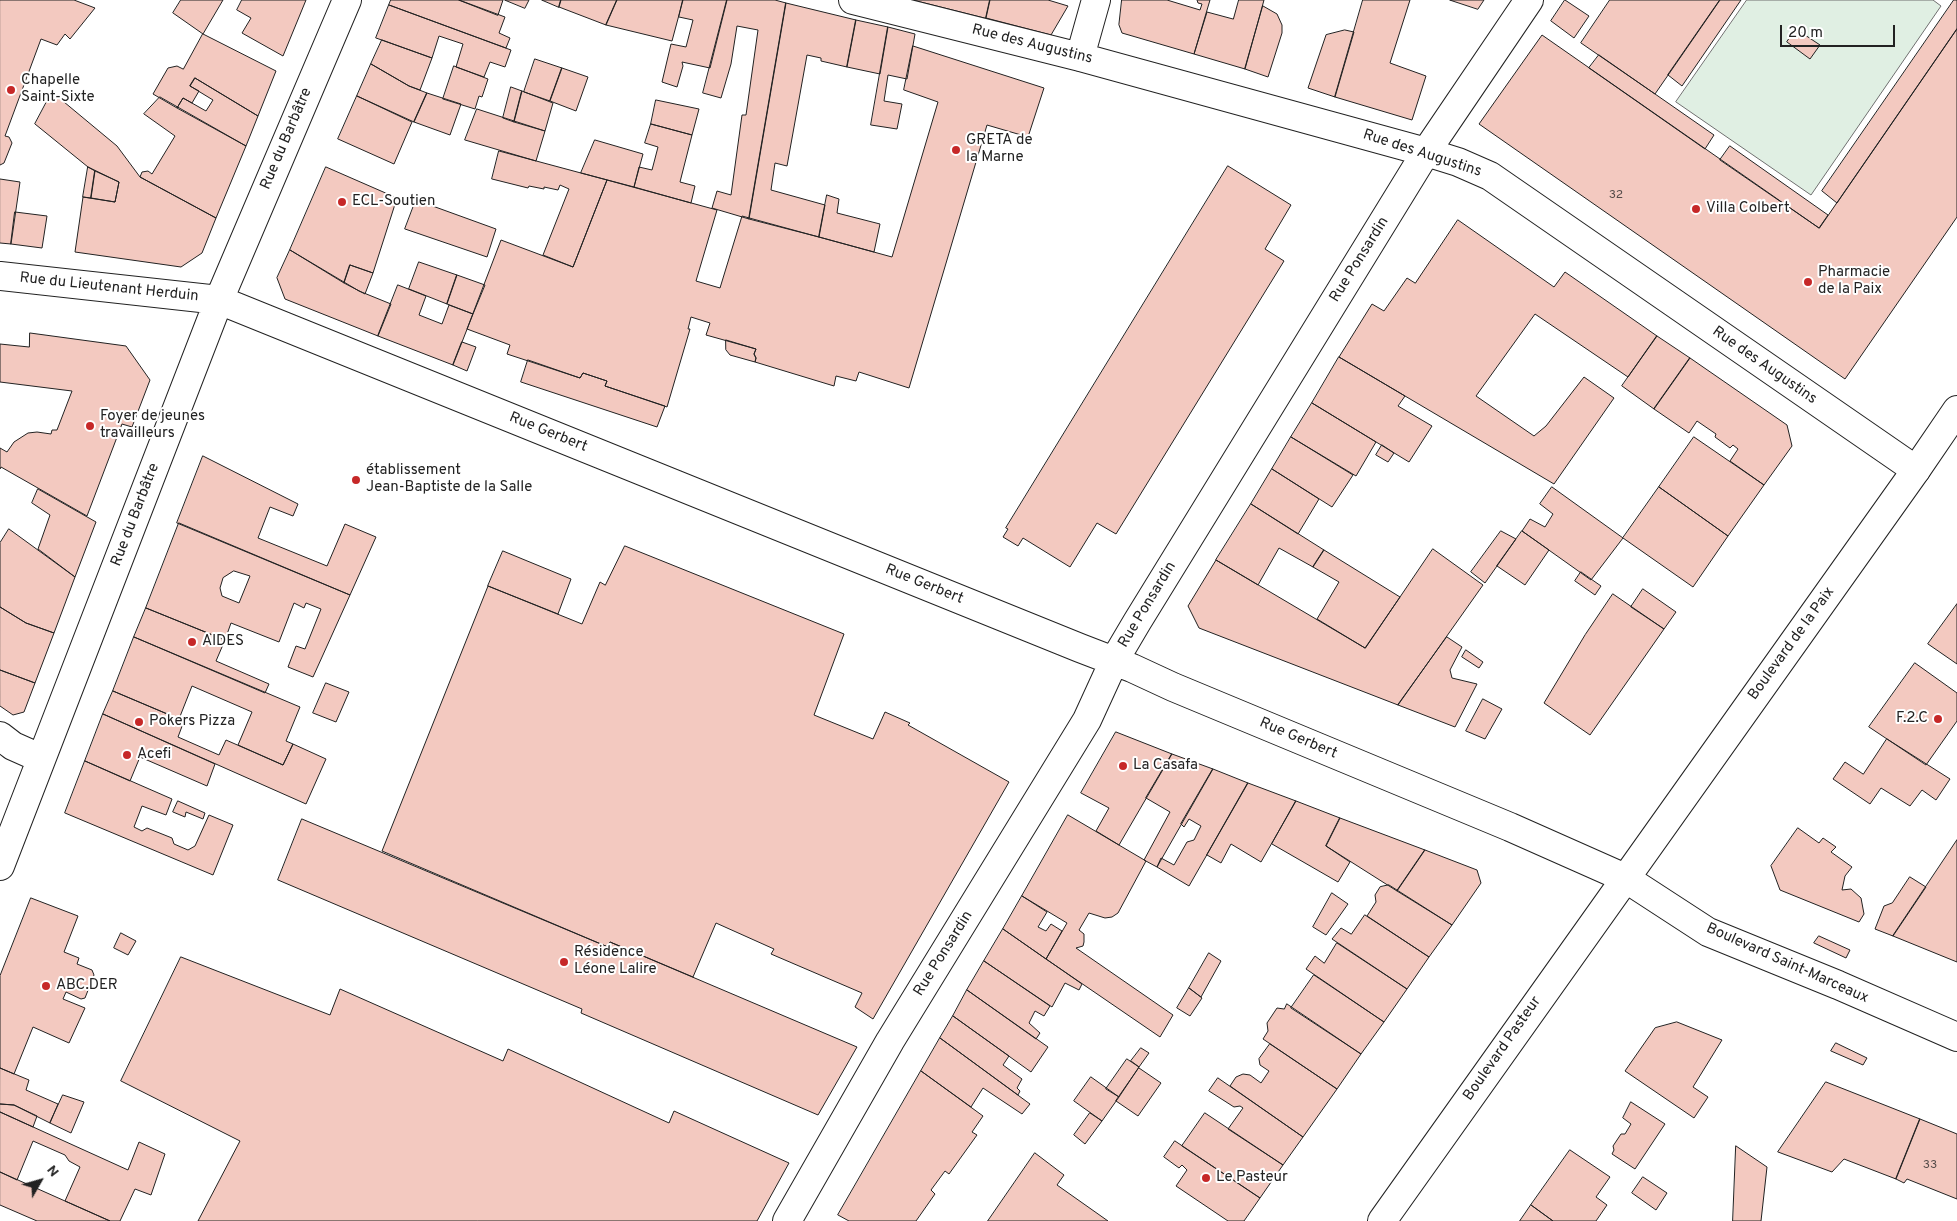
<!DOCTYPE html>
<html>
<head>
<meta charset="utf-8">
<style>
	body { margin:0 }
	#map { position:relative; width:1957px; height:1221px; overflow:hidden; background:#fff; font-family:Overpass,sans-serif }
	canvas { display:block }
	.north { position:absolute; left:15px; top:1156px; width:50px; height:50px; -webkit-text-stroke:4px #fff; paint-order:stroke; rotate:52deg; font-size:14px; font-weight:700; line-height:20px; text-align:center; color:#222 }
	.north::after { content:''; display:block; margin:auto; width:18px; height:22px; background:#222; clip-path:polygon(50% 0,100% 100%,50% 72%,0 100%) }
	.scale { position:absolute; left:1780px; top:25px; width:115px; height:22px; box-sizing:border-box; border:2px solid #222; border-top:0; padding-left:6px; font-size:15px; line-height:18px; white-space:nowrap; color:#222; -webkit-text-stroke:4px #fff; paint-order:stroke }
</style>
</head>
<body>
<div id="map">
<canvas width="1957" height="1221"></canvas>
<div class="north">N</div>
<div class="scale">20 m</div>
</div>
<script>
const g = document.querySelector('canvas').getContext('2d');
g.lineJoin = 'round';
function paint(path, color) { g.fillStyle = color; g.fill(path, 'evenodd'); }
function stroke(path, color, width, dash) { g.strokeStyle = color; g.lineWidth = width; g.lineCap = dash ? 'butt' : 'round'; g.setLineDash(dash || []); g.stroke(path); }
function drawText(font, color, halo, rows, align = 'center') {
  g.font = font + ' Overpass,sans-serif'; g.lineWidth = 4; g.setLineDash([]); g.textBaseline = 'middle'; g.strokeStyle = halo; g.fillStyle = color; for (const [text, x, y, turn = 0] of rows) {
    g.save(); g.translate(x, y); g.rotate((+turn || 0) * Math.PI / 180); g.textAlign = isNaN(turn) ? turn : align; if (halo) g.strokeText(text, 0, 0); g.fillText(text, 0, 0); g.restore();
  }
}
const green = new Path2D(`
	M1747 0H1933L1941 6 1811 195 1676 102Z`);
paint(green, '#e0efe3');
stroke(green, '#6f6f6f', 1);
const building = new Path2D(`
	M0 0H74L95 8 70 39 65 34 57 45 41 39 5 136 9 137 12 143 4 163 0 165Z
	M181 0H223L203 34 173 13Z
	M242 0H306L283 56 242 33 251 18 237 10Z
	M391 0H459L505 17 499 33 510 38 506 48 389 5Z
	M459 0H503L498 15Z
	M505 0H529L525 8Z
	M542 0H561L559 7Z
	M561 0H617L606 25 559 7Z
	M617 0H683L672 41 606 25Z
	M683 0H727L710 68 682 62 683 66 677 87 662 82 671 44 686 47 693 20 679 17Z
	M727 0H775L786 3 749 219 712 208 717 191 731 195 742 115H746L758 30 737 26 731 64 721 98 703 93Z
	M913 0H990L986 18Z
	M990 0H1048L1068 6 1051 35 986 18Z
	M1122 0H1167L1200 10 1202 4 1198 3 1197 0H1210L1194 54 1122 33 1119 25Z
	M1239 0H1264L1245 69 1194 54 1207 12 1233 19Z
	M1363 0H1410L1390 63 1426 76 1412 120 1335 97Z
	M1450 0H1484L1478 9Z
	M1565 0 1589 16 1574 38 1551 21Z
	M1610 0H1720L1655 94 1581 43Z
	M1720 0H1741L1682 86 1668 75Z
	M1954 0H1957V29L1837 203 1822 191Z
	M786 3 856 20 847 67 821 61V58L807 55 787 166 775 163 771 190 825 205 819 237 749 219Z
	M389 5 511 50 505 67 490 62 484 77 456 67 463 44 439 36 432 58 376 38Z
	M1263 6 1277 14 1282 25V33L1268 77 1245 69Z
	M856 20 888 27 880 74 847 67Z
	M888 27 915 34 907 79 888 75 884 101 902 104 897 129 871 125Z
	M1796 29 1820 45 1810 59 1787 42Z
	M1957 29V217L1845 379 1479 124 1542 35 1819 228Z
	M1345 30 1354 32 1335 97 1308 88 1326 35Z
	M203 34 276 71 258 116 195 78 190 86 199 91 192 103 183 98 177 108 153 94 168 68 177 66 183 69Z
	M382 40 432 58 420 90 409 86 371 64Z
	M913 46 1044 88 1028 137 987 125 909 388 859 372 856 381 836 376 834 386 755 362 756 358 754 354 756 349 706 335 710 323 691 317 688 329H690L667 407 605 386 607 381 583 373 580 378 507 354 510 345 467 329 501 240 573 267 607 180 717 210 696 281 720 288 742 216 892 257 938 102 904 90Z
	M1599 55 1714 135 1705 149 1589 68Z
	M535 59 562 68 550 101 524 92Z
	M371 64 409 86 427 93 414 122 357 96Z
	M454 66 488 79 482 97 479 96 475 109 443 99Z
	M562 68 588 77 576 111 550 101Z
	M195 78 258 116 246 146 177 108 183 98 206 111 213 100 190 86Z
	M511 87 522 91 514 122 503 118Z
	M522 91 553 103 545 131 514 122Z
	M52 92 117 146 140 177 216 218 202 253 181 267 75 252 83 197 115 202 119 182 88 167 35 124Z
	M427 93 461 104 450 135 414 122Z
	M357 96 412 122 394 164 338 139Z
	M160 97 246 146 216 218 140 177 142 172 148 171 152 174 175 136 144 114Z
	M656 100 699 109 692 135 651 124Z
	M477 109 545 131 536 161 465 140Z
	M651 124 692 135 680 182 695 186 691 203 634 187 639 167 652 170 658 147 645 143Z
	M595 140 643 154 634 187 581 173Z
	M1730 146 1828 215 1819 228 1720 160Z
	M499 151 607 180 573 267 543 255 569 189 560 185 558 190 544 187V189L529 186 528 188 492 179Z
	M1228 166 1291 205 1265 249 1284 261 1116 534 1097 523 1070 567 1023 538 1018 546 1003 537 1008 529 1006 528Z
	M88 167 95 171 91 198 83 197Z
	M326 167 397 198 373 273 350 265 344 283 290 250Z
	M95 171 119 182 115 202 91 198Z
	M0 179 20 182 11 244 0 243Z
	M827 195 839 199 837 213 880 224 874 252 819 237Z
	M416 200 496 229 487 257 405 229Z
	M15 212 47 216 42 248 11 244Z
	M1458 220 1554 287 1565 272 1657 336 1628 377 1535 314 1476 396 1534 436 1546 426 1584 377 1614 398 1554 484 1339 357 1372 304 1384 311 1407 278 1415 283Z
	M290 250 359 291 391 304 378 336 285 299 277 278Z
	M419 262 457 275 447 304 409 289Z
	M350 265 373 273 365 294 344 283Z
	M457 275 485 285 473 314 447 304Z
	M398 285 426 296 419 315 442 324 449 305 473 314 453 365 378 336Z
	M30 333 126 346 150 380 132 427 122 424 87 516 1 467 0 469V448L7 452 14 442 28 433 37 432 51 434 52 430H57L72 391 0 382V344L29 347Z
	M1657 336 1690 358 1654 409 1622 386Z
	M726 340 756 349 754 354 756 358 755 362 730 355 726 350Z
	M462 342 476 347 467 371 453 365Z
	M1339 357 1405 396 1398 406 1432 426 1409 462 1312 403Z
	M1690 358 1787 425 1792 446 1764 485 1730 461 1738 449 1733 445 1730 448 1715 437 1716 434 1697 421 1689 433 1654 409Z
	M528 360 580 378 583 373 607 381 605 386 665 406 657 427 521 382Z
	M1312 403 1376 442 1356 476 1291 437Z
	M1291 437 1353 475 1332 507 1272 469Z
	M1694 437 1764 485 1728 536 1659 487Z
	M1382 445 1394 453 1388 462 1376 455Z
	M203 456 298 504 293 516 270 507 258 538 327 566 345 524 376 537 350 595 177 523Z
	M1272 469 1319 499 1298 534 1251 504Z
	M1552 487 1623 538 1591 580 1522 531 1530 519 1545 527 1553 514 1540 504Z
	M1659 487 1728 536 1693 587 1623 538Z
	M38 489 96 522 75 577 38 549 50 515 32 503Z
	M1251 504 1324 550 1313 567 1279 548 1258 585 1216 560Z
	M179 523 350 595 313 677 288 667 296 646 305 649 321 609 306 603 304 608 294 603 279 642 231 623 225 640 146 608ZM234 571 250 576 239 603 222 596 220 588 223 578Z
	M9 529 75 577 54 633 26 623 0 607V543Z
	M1501 531 1516 539 1485 583 1471 572Z
	M1522 531 1549 550 1525 585 1497 566Z
	M625 546 844 634 814 715 873 739 885 712 910 723 908 725 1009 782 873 1019 855 1007 862 993 771 954 774 949 716 923 693 977 610 942 608 947 382 851 488 586 582 624 600 582 605 585Z
	M1433 549 1483 585 1398 705 1199 628 1188 606 1216 560 1365 648Z
	M1324 550 1400 597 1365 648 1317 619 1339 582 1313 567Z
	M503 551 571 579 558 614 488 586Z
	M1581 572 1601 586 1595 595 1575 581Z
	M1643 589 1676 612 1664 629 1631 607Z
	M1613 594 1664 629 1590 735 1544 703 1585 635Z
	M1957 604V664L1928 644Z
	M0 607 26 623 54 633 35 683 0 670Z
	M146 608 225 640 216 661 269 684 265 693 134 637Z
	M134 637 300 707 286 741 293 744 283 765 238 745 252 712 192 686 179 719 113 691Z
	M1447 637 1462 647 1450 670 1452 678 1477 684 1455 727 1398 705Z
	M1466 650 1483 662 1479 668 1462 657Z
	M1915 663 1957 693V721L1926 765 1869 727Z
	M0 670 35 683 24 712 13 715 0 706Z
	M326 683 349 692 336 722 313 713Z
	M113 691 184 721 178 737 219 755 226 740 283 765 293 744 326 759 306 804 103 714Z
	M1483 699 1502 709 1485 739 1466 731Z
	M103 714 215 764 207 786 140 757 130 781 85 761Z
	M1116 732 1172 754 1119 845 1096 831 1109 808 1081 793Z
	M1887 739 1950 779 1936 800 1922 790 1910 806 1881 788 1870 804 1833 779 1845 762 1863 774Z
	M1172 754 1213 769 1157 867 1144 860 1170 812 1146 798Z
	M85 761 172 799 166 815 142 806 134 827 142 831 147 828 172 838 174 844 188 850 195 846 209 815 233 825 213 875 65 813Z
	M1213 769 1248 783 1189 886 1157 867 1161 858 1174 865 1187 842 1194 840 1201 826 1189 819 1184 827 1181 824Z
	M1248 783 1296 801 1261 862 1231 844 1221 863 1207 855Z
	M178 801 205 813 203 819 186 812 185 817 173 812Z
	M1296 801 1340 818 1326 846 1350 862 1338 882 1272 844Z
	M1068 815 1146 861 1118 913 1112 917 1105 918 1089 913 1079 930 1084 934V942L1083 946 1076 948 1173 1015 1160 1037 1046 959 1067 923 1022 896Z
	M1340 818 1425 850 1397 891 1326 846Z
	M302 819 608 947 610 942 857 1047 818 1115 581 1013 582 1009 278 880Z
	M1798 828 1819 843 1823 838 1836 847 1831 852 1852 867 1845 876 1842 890 1851 889 1861 898 1864 914 1859 922 1780 890 1771 866Z
	M1957 840V962L1893 936Z
	M1425 850 1477 870 1481 883 1452 925 1397 891Z
	M1910 877 1926 887 1893 936 1875 929 1884 906 1892 903Z
	M1389 885 1452 925 1429 957 1367 916 1376 902 1375 895 1380 887Z
	M1332 893 1348 904 1326 935 1313 927Z
	M1022 896 1047 912 1038 927 1046 931 1051 924 1062 931 1046 959 1003 929Z
	M31 898 78 916 64 952 79 958 77 964 92 970 94 975 85 998 81 999 66 992 63 999 85 1008 69 1043 33 1027 14 1074 0 1068V976Z
	M1365 915 1429 957 1407 989 1332 939 1341 928 1351 934Z
	M1003 929 1082 984 1079 990 1065 983 1052 1007 984 961Z
	M121 933 136 941 128 955 114 948Z
	M1819 936 1850 950 1846 958 1814 943Z
	M1337 943 1407 989 1384 1022 1306 969 1315 956 1324 963Z
	M1209 953 1221 961 1201 997 1189 988Z
	M181 957 330 1015 340 989 503 1061 508 1049 669 1123 674 1111 789 1163 757 1221H198L240 1141 121 1081Z
	M984 961 1050 1006 1044 1016 1035 1011 1029 1023 1040 1033 1036 1039 967 990Z
	M1314 975 1384 1022 1361 1054 1291 1008Z
	M1189 988 1202 998 1190 1016 1177 1008Z
	M967 990 1048 1047 1031 1072 953 1016Z
	M1287 1004 1361 1054 1337 1089 1263 1039 1268 1031 1267 1023 1277 1008 1284 1009Z
	M953 1016 1009 1056 1003 1065 1022 1079 1017 1088 1020 1091 1018 1095 940 1038Z
	M1677 1022 1722 1040 1693 1087 1708 1097 1694 1118 1625 1071 1655 1028Z
	M940 1038 1030 1104 1022 1114 983 1088 971 1107 921 1071Z
	M1836 1043 1867 1058 1863 1065 1831 1051Z
	M1270 1044 1337 1089 1303 1137 1230 1086 1236 1077 1243 1074 1250 1075 1261 1083 1269 1071 1260 1065 1259 1059Z
	M1141 1048 1149 1053 1139 1067 1131 1061Z
	M1127 1059 1139 1067 1119 1097 1106 1089Z
	M0 1068 29 1080 26 1090 58 1104 50 1123 14 1105 0 1104Z
	M1139 1068 1161 1083 1138 1116 1116 1101Z
	M921 1071 983 1116 972 1132 977 1135 949 1174 945 1171 931 1190 935 1194 916 1221H849L838 1215Z
	M1091 1077 1119 1097 1102 1121 1074 1101Z
	M1218 1078 1303 1137 1283 1165 1228 1129 1243 1108 1240 1106 1234 1107 1209 1091Z
	M1826 1082 1920 1119 1896 1179 1844 1159 1832 1172 1778 1152Z
	M63 1095 84 1102 71 1133 50 1123Z
	M1631 1102 1665 1124 1635 1169 1612 1154 1614 1150 1613 1146 1621 1134H1625L1631 1124 1623 1118Z
	M0 1104 14 1105 37 1116 33 1127 0 1112Z
	M0 1112 128 1170 139 1142 165 1154 151 1195 135 1189 120 1221H110L65 1201 80 1167 69 1161 65 1155 33 1141 17 1180 0 1172Z
	M1090 1113 1102 1121 1085 1144 1074 1135Z
	M1205 1113 1283 1165 1260 1198 1182 1146Z
	M1920 1119 1957 1134V1199L1907 1179 1904 1183 1896 1179Z
	M1175 1141 1260 1198 1244 1221H1228L1176 1186 1187 1170 1182 1165 1179 1168 1164 1157Z
	M1736 1146 1767 1167 1761 1221H1733Z
	M1570 1150 1610 1177 1596 1197 1607 1205 1596 1221H1553L1531 1205Z
	M1035 1153 1064 1175 1057 1185 1108 1221H988Z
	M0 1172 65 1201 110 1221H37L0 1205Z
	M1643 1177 1667 1193 1656 1210 1632 1193Z
	M1531 1205 1553 1221H1520Z`);
paint(building, '#f3c9c0');
stroke(building, '#222', 1);
const minor = new Path2D(`
	M853 0 1080 57 1426 152 1458 162 1490 176 1916 470
	M1080 57 1096 0
	M0 276 219 300 1080 648 1132 668 1173 687 1510 827 1625 878 1708 932 1838 985 1957 1037
	M0 736 13 746 40 758
	M0 866 219 300 347 0
	M787 1221 890 1041 1087 720 1114 661 1137 622 1426 152 1529 0`);
const major = new Path2D(`
	M1382 1221 1916 470 1957 410`);
stroke(minor, '#222', 30);
stroke(major, '#222', 30);
stroke(minor, '#fff', 28);
stroke(major, '#fff', 28);
for (const [x, y, r, color] of [
	[11,90,5,"#c62828"],
	[956,150,5,"#c62828"],
	[342,202,5,"#c62828"],
	[1696,209,5,"#c62828"],
	[1808,282,5,"#c62828"],
	[90,426,5,"#c62828"],
	[356,480,5,"#c62828"],
	[192,642,5,"#c62828"],
	[1938,719,5,"#c62828"],
	[139,722,5,"#c62828"],
	[127,755,5,"#c62828"],
	[1123,766,5,"#c62828"],
	[564,962,5,"#c62828"],
	[46,986,5,"#c62828"],
	[1206,1178,5,"#c62828"]
]) { const dot = new Path2D(); dot.arc(x, y, r, 0, 2 * Math.PI); g.fillStyle = color; g.fill(dot); stroke(dot, '#fff', 2); }
drawText('12px', '#564c4a', null, [
	["32",1616,196],
	["33",1930,1166]
]);
drawText('15px', '#222', '#fff', [
	["Rue des Augustins",1032,45,14],
	["Rue du Barbâtre",287,139,-67],
	["Rue des Augustins",1422,154,18],
	["Rue Ponsardin",1360,260,-58],
	["Rue du Lieutenant Herduin",109,288,6],
	["Rue des Augustins",1764,366,35],
	["Rue Gerbert",548,433,22],
	["Rue du Barbâtre",136,515,-69],
	["Rue Gerbert",924,585,22],
	["Rue Ponsardin",1148,605,-59],
	["Boulevard de la Paix",1792,644,-54],
	["Rue Gerbert",1298,739,23],
	["Rue Ponsardin",944,954,-58],
	["Boulevard Saint-Marceaux",1787,964,24],
	["Boulevard Pasteur",1503,1049,-55]
]);
drawText('15px', '#222', '#fff', [
	["Chapelle",21,81],
	["Saint-Sixte",21,98],
	["GRETA de",966,141],
	["la Marne",966,158],
	["ECL-Soutien",352,202],
	["Villa Colbert",1706,209],
	["Pharmacie",1818,273],
	["de la Paix",1818,290],
	["Foyer de jeunes",100,417],
	["travailleurs",100,434],
	["établissement",366,471],
	["Jean-Baptiste de la Salle",366,488],
	["AIDES",202,642],
	["F.2.C",1928,719,"right"],
	["Pokers Pizza",149,722],
	["Acefi",137,755],
	["La Casafa",1133,766],
	["Résidence",574,953],
	["Léone Lalire",574,970],
	["ABC.DER",56,986],
	["Le Pasteur",1216,1178]
], 'left');
</script>
</body>
</html>
